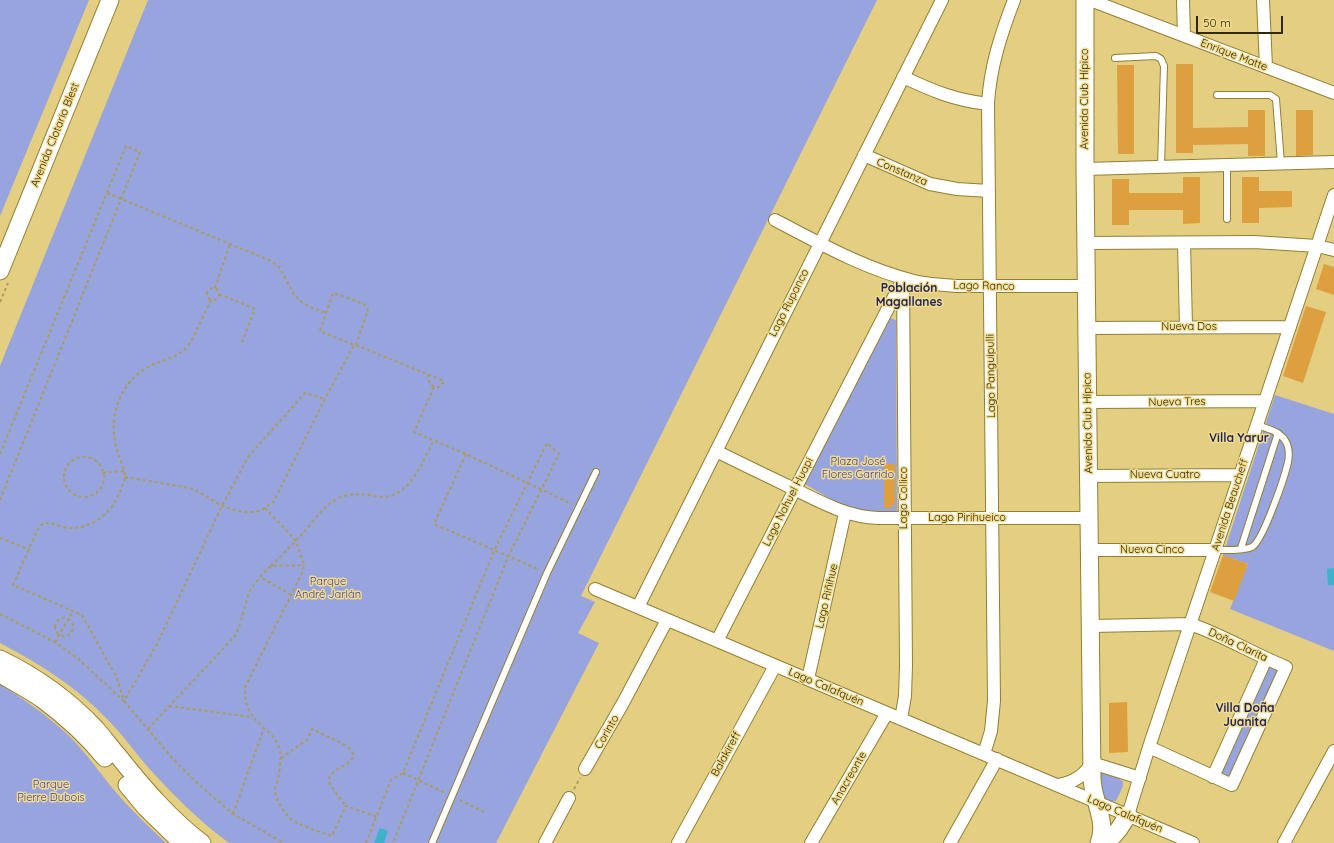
<!DOCTYPE html>
<html>
<head>
<meta charset="utf-8">
<style>
	body { margin:0 }
	#map { position:relative; width:1334px; height:843px; overflow:hidden; background:#e3ce82; font-family:Quicksand,sans-serif }
	canvas { display:block }
	.scale { position:absolute; left:1196px; top:16px; width:87px; height:18px; box-sizing:border-box; border:2px solid #312908; border-top:0; padding-left:5px; font-size:12px; line-height:14px; white-space:nowrap; color:#312908; -webkit-text-stroke:3px #f1db8f; paint-order:stroke }
</style>
</head>
<body>
<div id="map">
<canvas width="1334" height="843"></canvas>
<div class="scale">50 m</div>
</div>
<script>
const g = document.querySelector('canvas').getContext('2d');
g.lineJoin = 'round';
function paint(path, color) { g.fillStyle = color; g.fill(path, 'evenodd'); }
function stroke(path, color, width, dash) { g.strokeStyle = color; g.lineWidth = width; g.lineCap = dash ? 'butt' : 'round'; g.setLineDash(dash || []); g.stroke(path); }
function drawText(font, color, halo, rows, align = 'center') {
  g.font = font + ' Quicksand,sans-serif'; g.lineWidth = 3; g.setLineDash([]); g.textBaseline = 'middle'; g.strokeStyle = halo; g.fillStyle = color; for (const [text, x, y, turn = 0] of rows) {
    g.save(); g.translate(x, y); g.rotate((+turn || 0) * Math.PI / 180); g.textAlign = isNaN(turn) ? turn : align; if (halo) g.strokeText(text, 0, 0); g.fillText(text, 0, 0); g.restore();
  }
}
paint(new Path2D(`
	M0 0H89L0 216Z
	M148 0H877L581 596 595 602 578 633 599 643 496 843H229C199 821 172 794 147 766 134 751 122 734 108 720 77 687 40 664 0 643V366Z
	M890 318 896 320 897 511 864 512 837 503 805 484Z
	M1275 395 1334 414V651L1230 609 1248 564 1223 555Z
	M1268 664 1280 670 1228 782 1216 776Z
	M0 684C23 699 45 714 66 733 83 749 95 766 109 784 126 805 146 824 166 843H0Z
	M1099 771 1118 778 1123 782V786L1116 801H1111L1100 797Z`), '#97a4dd');
paint(new Path2D(`
	M1334 568V585H1328L1327 569Z
	M380 828 388 831 384 843H374Z`), '#3eb2ca');
paint(new Path2D(`
	M1176 64H1193V128L1248 127V110H1265V156H1248V144L1193 145V153H1176Z
	M1117 65H1134V154H1118Z
	M1296 110H1313V155L1296 156Z
	M1183 177H1200V223L1183 224V210H1129V225H1112V179H1129V193H1183Z
	M1242 177H1259V191H1292V207L1259 208V223H1242Z
	M1324 264 1334 267V295L1316 289Z
	M1306 306 1326 312 1303 383 1283 376Z
	M884 464H895V503L891 508H884Z
	M1223 555 1248 564 1234 601 1210 592Z
	M1127 702 1128 752 1109 753V703Z`), '#de9f3e');
const service = new Path2D(`
	M1115 58 1156 56 1161 59 1164 66 1161 166
	M1217 95H1270L1276 99 1281 163
	M1227 165V219
	M1241 548 1278 433
	M1215 550C1225 550 1243 551 1252 547 1263 541 1285 476 1288 462 1289 457 1289 449 1287 444 1282 432 1269 429 1257 425
	M432 843 547 573 596 472`);
const minor = new Path2D(`
	M1090 0 1334 93
	M1183 0 1184 36
	M1263 0 1266 67
	M903 77C933 91 954 100 988 104
	M864 155 930 184 957 189 989 191
	M1085 169 1334 162
	M775 220C819 243 865 269 914 281 928 284 942 285 956 286H1087
	M1086 243 1254 242 1317 246 1334 250
	M1184 243 1186 327
	M1087 328 1290 327
	M1088 402 1265 401
	M716 451C740 463 765 475 790 487 819 501 846 517 878 518H1089
	M1089 476 1240 475
	M1090 550H1215
	M595 589 1193 843
	M638 607 942 0
	M1091 626 1190 624C1223 635 1253 654 1286 667L1232 785 1149 747
	M717 641 902 281
	M808 679 845 513
	M901 719 905 696 906 666 903 278
	M984 754 991 731 994 701 988 104C990 67 1001 34 1014 0
	M585 769 623 703 667 620
	M1213 777 1266 659
	M1058 785C1072 783 1084 776 1092 763L1140 778
	M1128 815 1149 747 1334 195
	M545 843 569 798
	M678 843 775 666
	M811 843 887 713
	M950 843 997 759
	M1284 843 1334 751`);
const secondary = new Path2D(`
	M1085 0V169L1092 777C1092 801 1108 820 1099 843
	M0 271 110 0
	M0 659C35 676 69 700 96 729 104 738 111 748 119 757 144 788 170 819 202 843
	M0 674C14 682 29 690 42 699 65 716 87 736 105 758
	M127 785 146 808 182 843
	M1107 843 1119 829 1128 815`);
stroke(service, '#937f32', 8);
stroke(minor, '#937f32', 14);
stroke(secondary, '#937f32', 19);
stroke(new Path2D(`
	M107 193 271 261 280 268 293 293 300 301 310 307 326 313
	M207 294a6 6 0 1 1 12 0a6 6 0 1 1-12 0Z
	M215 288 230 244
	M219 294 255 309 242 342
	M211 300 191 342C179 358 168 358 152 365 139 371 128 382 122 394 111 415 112 435 119 456 121 462 125 471 125 477 125 479 123 483 122 486 117 502 107 517 90 524 81 528 72 529 63 527 55 525 50 521 42 524L37 531 13 585 82 615 117 678 124 701 172 758 196 782 233 814 284 843
	M0 302 8 283
	M356 345 444 381 441 386C433 390 428 383 428 375
	M434 387 414 432 466 454 572 504
	M0 454 126 146 140 152 0 500
	M466 454 434 524 540 570
	M64 477a20 20 0 1 1 40 0a20 20 0 1 1-40 0Z
	M103 473 124 471
	M125 477 190 488 206 496 222 506 242 512H256L265 508 274 501 325 399 354 345H356L368 310 364 304 333 293 320 331 354 345
	M265 508 296 541 304 565 303 571 245 687C244 705 250 716 263 727 268 732 274 736 277 743 283 755 280 767 278 779 277 783 275 787 275 791 276 801 285 814 292 820 299 825 323 833 332 836L346 806 377 817
	M0 538 30 550
	M271 566C282 555 293 544 303 533 313 522 322 507 335 500 347 493 358 494 371 495 377 496 383 498 389 496 413 491 423 460 434 440
	M291 595 260 577 271 566 304 565
	M0 614 55 642 77 658 124 701 157 644 222 506 248 457 305 393 325 399
	M55 627a9 9 0 1 1 18 0a9 9 0 1 1-18 0Z
	M55 642 73 611
	M169 706 251 717
	M148 729 236 635 242 618 249 592 260 577
	M281 758 307 740 312 729 343 744 349 748 353 753C354 766 335 766 329 778L330 785 346 806
	M403 773 445 793
	M574 789 580 778
	M460 800 486 813
	M233 814 264 728
	M366 843 391 780 403 773 494 551 547 443 559 454 508 557 393 843`), '#ac9b5c', 2, [3, 3]);
stroke(service, '#fff', 6);
stroke(minor, '#fff', 12);
stroke(secondary, '#fff', 17);
drawText('11px', '#312908', '#f1db8f', [
	["Enrique Matte",1234,55,21],
	["Avenida Club Hípico",1085,99,-90],
	["Avenida Clotario Blest",55,135,-68],
	["Constanza",902,172,23],
	["Lago Ranco",984,286,1],
	["Lago Rupanco",789,303,-63],
	["Nueva Dos",1189,327],
	["Lago Panguipulli",991,376,-91],
	["Nueva Tres",1177,402,-1],
	["Avenida Club Hípico",1088,423,-91],
	["Nueva Cuatro",1165,475],
	["Lago Collico",904,498,-90],
	["Lago Nahuel Huapi",788,502,-63],
	["Avenida Beaucheff",1230,505,-72],
	["Lago Pirihueico",967,518],
	["Nueva Cinco",1152,550],
	["Lago Riñihue",827,596,-77],
	["Doña Clarita",1238,645,25],
	["Lago Calafquén",826,687,23],
	["Corinto",607,732,-60],
	["Balakireff",726,754,-61],
	["Anacreonte",849,778,-60],
	["Lago Calafquén",1125,814,23]
]);
drawText('11px', '#373da4', '#f1db8f', [
	["Plaza José",858,462],
	["Flores Garrido",858,475],
	["Parque",328,582],
	["André Jarlán",328,595],
	["Parque",51,785],
	["Pierre Dubois",51,798]
]);
drawText('bold 12px', '#1d215a', '#f1db8f', [
	["Población",909,288],
	["Magallanes",909,302],
	["Villa Yarur",1239,438],
	["Villa Doña",1245,708],
	["Juanita",1245,722]
]);
</script>
</body>
</html>
